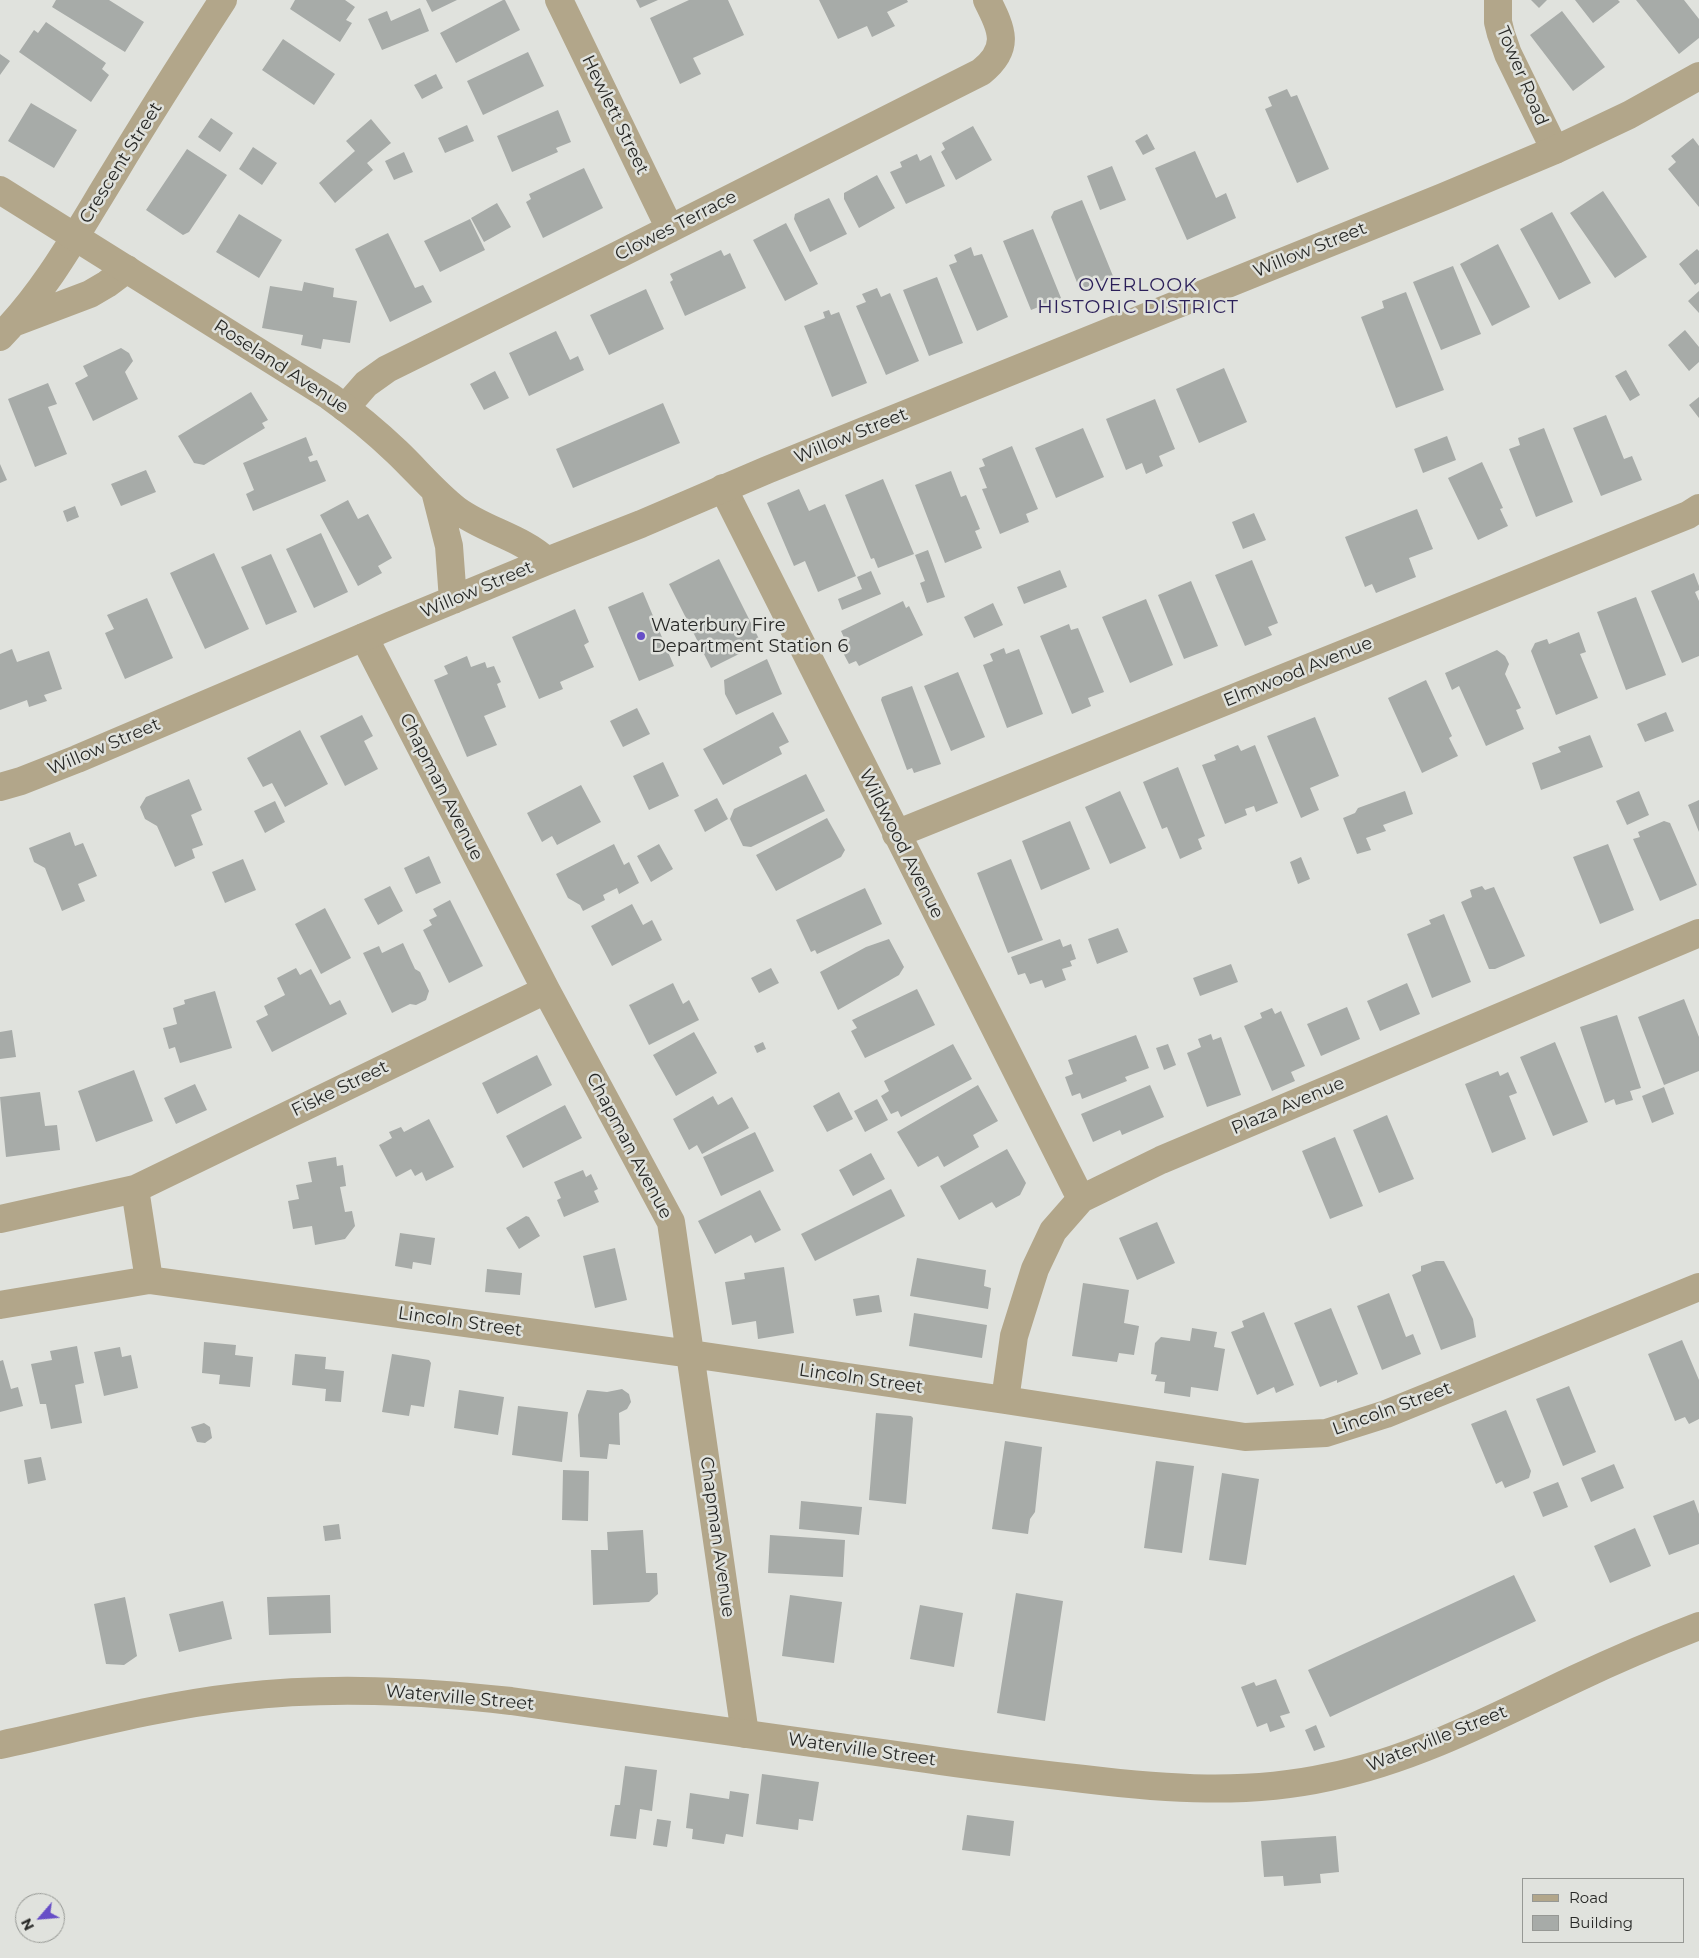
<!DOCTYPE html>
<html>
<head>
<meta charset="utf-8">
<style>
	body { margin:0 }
	#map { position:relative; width:1699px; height:1958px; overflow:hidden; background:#e0e2dd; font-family:Montserrat,sans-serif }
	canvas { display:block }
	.legend { position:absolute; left:1522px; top:1878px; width:162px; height:65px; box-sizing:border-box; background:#e0e2dd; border:1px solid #969894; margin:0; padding:6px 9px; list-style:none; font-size:15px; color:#272826 }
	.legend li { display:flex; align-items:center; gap:10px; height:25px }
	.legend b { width:25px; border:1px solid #969894 }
	.north { position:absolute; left:15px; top:1893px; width:50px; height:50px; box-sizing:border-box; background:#e0e2dd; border:1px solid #969894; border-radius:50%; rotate:243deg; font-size:14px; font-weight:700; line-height:20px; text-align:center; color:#272826 }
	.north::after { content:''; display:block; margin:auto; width:18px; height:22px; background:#674ec7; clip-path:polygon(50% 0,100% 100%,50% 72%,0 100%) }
</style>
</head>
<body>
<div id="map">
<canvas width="1699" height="1958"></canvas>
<ul class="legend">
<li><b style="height:6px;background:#b2a68a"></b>Road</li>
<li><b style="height:14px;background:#a7aba8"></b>Building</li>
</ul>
<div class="north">N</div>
</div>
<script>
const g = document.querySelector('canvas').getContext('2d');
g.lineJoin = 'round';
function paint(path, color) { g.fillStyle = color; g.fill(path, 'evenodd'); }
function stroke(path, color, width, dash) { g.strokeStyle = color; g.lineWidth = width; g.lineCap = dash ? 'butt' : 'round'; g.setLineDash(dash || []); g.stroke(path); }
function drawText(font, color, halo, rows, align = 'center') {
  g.font = font + ' Montserrat,sans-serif'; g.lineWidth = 5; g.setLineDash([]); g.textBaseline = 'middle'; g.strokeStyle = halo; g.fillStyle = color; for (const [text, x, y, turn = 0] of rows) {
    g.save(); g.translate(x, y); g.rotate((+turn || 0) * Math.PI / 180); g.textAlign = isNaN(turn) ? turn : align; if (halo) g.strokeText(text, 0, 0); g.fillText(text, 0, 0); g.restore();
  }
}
paint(new Path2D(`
	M56 0H109L144 22 125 52 52 7Z
	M295 0H345L355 7 346 20 352 23 340 42 290 9Z
	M426 0H457L432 12Z
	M503 0H505L520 30 456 63 440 33Z
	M636 0H658L640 8Z
	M689 0H728L744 35 693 58 701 74 680 84 650 18Z
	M819 0H907L908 2 887 12 895 26 872 37 867 26 838 39Z
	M1531 0H1547L1539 8Z
	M1575 0H1618L1620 2 1593 23Z
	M1636 0H1684L1699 19V38L1679 54Z
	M420 8 429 31 382 50 368 19 387 11 391 21Z
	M1562 11 1605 67 1573 91 1530 35Z
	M46 22 106 63 102 69 109 75 91 102 19 52 34 30 38 33Z
	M283 39 335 74 314 105 262 70Z
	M528 52 544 86 483 115 467 81Z
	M0 54 10 61 0 75Z
	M436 74 443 88 422 99 414 85Z
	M1287 89 1291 97 1297 95 1329 169 1297 183 1265 109 1272 106 1268 97Z
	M31 103 77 130 54 168 8 141Z
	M558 110 571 142 556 148 558 152 512 172 497 136Z
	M211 118 233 133 220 152 198 137Z
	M371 119 391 143 367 163 373 170 335 203 319 183 355 151 346 141Z
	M467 125 474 141 445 153 438 138Z
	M973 126 992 160 956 180 941 152 945 149 942 143Z
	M1147 134 1155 149 1143 155 1135 141Z
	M1693 138 1699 146V207L1668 169 1676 162 1671 156Z
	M253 147 277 163 262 185 239 169Z
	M187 149 227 175 189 232 183 235 146 210Z
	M1195 151 1216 198 1226 193 1236 218 1187 240 1155 168Z
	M404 152 413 172 394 180 385 161Z
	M917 154 920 161 931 155 945 186 906 204 890 172 902 167 900 162Z
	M1112 166 1126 200 1100 210 1087 176Z
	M584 168 603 208 543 238 526 202 531 199 529 194Z
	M877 175 895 208 859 228 844 199V193Z
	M1603 191 1647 257 1615 278 1570 213Z
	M829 198 847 234 810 252 794 219 795 214Z
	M1082 200 1113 276 1080 290 1051 217 1054 211Z
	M497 203 511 227 484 242 471 218Z
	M1552 212 1591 283 1559 300 1520 229Z
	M239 214 282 240 259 278 216 252Z
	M470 219 485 250 440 272 424 241Z
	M786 223 818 284 785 301 753 240Z
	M1033 229 1061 298 1031 310 1003 241Z
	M388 233 415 288 423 285 432 302 390 322 355 249Z
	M1498 244 1530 307 1492 326 1460 264Z
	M971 247 974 256 982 254 1008 317 977 331 949 265 957 262 954 255Z
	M1697 249 1699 251V282L1695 285 1679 264Z
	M721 250 724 256 730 253 746 288 685 316 670 282 673 280 670 274Z
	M1453 266 1481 334 1441 350 1413 282Z
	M937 277 963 343 929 356 903 290Z
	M304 282 334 288 333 297 357 301 350 343 323 339 321 349 301 345 303 335 262 328 270 286 302 291Z
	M877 288 881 297 890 293 919 361 886 375 856 306 866 302 862 294Z
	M646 289 664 329 609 355 590 315Z
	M1699 291V313L1688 301Z
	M1406 292 1444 390 1396 408 1361 317 1384 308 1382 301Z
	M829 310 831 315 839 312 867 383 832 397 804 326 825 318 823 312Z
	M1685 330 1699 347V362L1689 371 1668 345Z
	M556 331 570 360 578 356 584 370 529 396 509 353Z
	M121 348 129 353 133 361 125 372 138 399 93 421 75 383 88 376 83 366Z
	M1224 368 1247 422 1199 443 1176 389Z
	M1626 370 1640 395 1630 401 1615 376Z
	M495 371 509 398 484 410 470 384Z
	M48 383 57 404 48 407 67 454 35 467 8 399Z
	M251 392 268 420 262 423 265 428 204 465 194 463 178 436Z
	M1699 397V418L1689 405Z
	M1155 399 1175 449 1159 456 1163 466 1146 474 1142 463 1126 470 1106 419Z
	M663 403 680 443 573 488 556 449Z
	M1606 415 1624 459 1632 456 1642 480 1601 496 1573 428Z
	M1083 428 1104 477 1056 498 1035 448Z
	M1544 428 1573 502 1536 517 1509 449 1520 445 1518 438Z
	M1447 436 1456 460 1423 473 1414 449Z
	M306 437 313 455 308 457 310 462 317 460 326 481 253 511 246 494 254 490 243 463Z
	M1012 446 1038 509 1026 514 1029 522 1000 534 982 489 987 488 979 468 985 466 982 459Z
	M1482 462 1503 508 1500 509 1508 526 1478 540 1448 478Z
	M0 464 7 480 0 483Z
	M146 470 156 492 121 506 111 484Z
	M951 471 961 497 966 495 980 529 975 531 982 548 945 563 915 485Z
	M883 479 914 554 878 568 874 558 871 559 845 495Z
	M799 489 809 511 825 504 856 576 818 592 805 561 794 566 767 503Z
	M348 500 358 519 368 514 392 558 378 566 382 573 358 586 320 515Z
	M75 506 79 517 67 522 63 511Z
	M1417 509 1433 549 1409 558 1416 577 1376 593 1372 584 1365 587 1345 537Z
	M1254 513 1266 540 1243 549 1232 522Z
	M321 533 348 592 314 608 286 549Z
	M928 550 945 597 927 603 920 583 925 581 915 555Z
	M214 553 249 629 205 649 170 573Z
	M271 554 297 612 266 625 241 567Z
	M719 559 761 643 711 668 669 584Z
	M1252 560 1278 623 1268 627 1272 635 1245 646 1215 575Z
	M1060 570 1067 587 1024 604 1017 587Z
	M871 571 881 594 842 610 838 599 862 589 857 577Z
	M1694 573 1699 586V590L1695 592 1699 601V656L1682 663 1651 591Z
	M1191 581 1218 646 1184 659 1158 595Z
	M643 592 674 666 639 681 608 607Z
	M1636 597 1666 675 1626 690 1597 612Z
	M147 598 173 658 125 679 105 633 114 629 107 615Z
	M1146 599 1173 665 1130 683 1102 617Z
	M903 601 906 608 909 606 923 635 859 666 856 661 849 664 839 645 846 642 841 631Z
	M993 603 1003 625 974 638 964 617Z
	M575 609 589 642 584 645 594 667 560 682 563 689 539 699 512 637Z
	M1069 624 1071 630 1078 628 1104 692 1088 698 1091 706 1072 714 1040 636Z
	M1579 632 1586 652 1580 654 1598 698 1556 715 1531 651 1535 643 1547 639 1549 644Z
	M1004 648 1006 654 1019 649 1043 714 1007 728 983 665 993 661 990 654Z
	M12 649 17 662 49 651 62 689 44 695 47 701 29 707 27 700 0 710V654Z
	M1497 650 1505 656 1509 664 1505 674 1521 708 1516 710 1524 729 1486 746 1459 686 1452 690 1445 673Z
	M467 656 471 667 485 662 487 668 494 666 501 682 497 684 506 707 484 716 497 745 467 757 434 680 448 674 444 666Z
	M767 659 782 694 736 715 725 694 724 680Z
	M958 672 985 737 951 751 924 686Z
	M1426 680 1452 736 1449 738 1458 756 1422 773 1388 698Z
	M912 686 941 764 914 773 912 768 907 770 881 700 882 697Z
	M637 708 650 734 623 747 610 721Z
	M773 712 789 742 779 747 782 754 723 785 703 749Z
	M1666 712 1674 731 1645 742 1637 724Z
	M362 715 373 736 364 741 378 769 345 786 320 736Z
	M1315 717 1339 776 1310 788 1319 810 1301 818 1267 736Z
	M300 730 328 784 285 807 272 783 263 787 247 758Z
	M1590 735 1603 767 1541 790 1532 763 1561 752 1558 747Z
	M1238 745 1241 751 1255 745 1278 803 1256 812 1254 806 1245 809 1247 815 1225 824 1202 765 1216 760 1214 755Z
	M663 762 679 796 649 810 633 776Z
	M1178 767 1205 836 1198 839 1202 849 1180 859 1167 827 1162 829 1143 782Z
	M806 774 825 811 751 847 743 846 730 819 734 809Z
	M189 779 202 810 191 815 203 845 192 849 195 858 175 867 157 826 145 819 140 807 146 797Z
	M581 785 601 822 557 845 552 836 542 842 527 813Z
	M1120 791 1146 848 1110 864 1085 807Z
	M1405 791 1413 814 1383 825 1386 831 1366 838 1371 850 1357 854 1343 818 1355 813 1358 808Z
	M1639 791 1649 815 1627 825 1616 801Z
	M717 798 728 819 705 832 694 810Z
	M1699 800V832L1688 805Z
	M275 801 285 822 265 833 254 811Z
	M827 818 845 850 841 857 776 891 756 855Z
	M1070 821 1090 869 1041 890 1022 841Z
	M1664 821 1670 823 1697 885 1660 901 1633 839 1640 837 1638 832Z
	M70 832 75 846 83 843 97 876 78 884 85 901 62 911 45 868 34 862 29 848Z
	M614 844 624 865 629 862 639 883 619 894 617 888 603 895 605 900 583 911 580 905 568 898 556 874Z
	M659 844 673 869 651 882 637 856Z
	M1608 844 1634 910 1600 924 1573 857Z
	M429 856 441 883 416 894 404 868Z
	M1301 857 1310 879 1298 884 1290 862Z
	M243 859 256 890 225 903 212 872Z
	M1011 859 1043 940 1008 953 977 873Z
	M390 886 403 911 378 925 364 899Z
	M1482 886 1485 890 1494 887 1525 956 1495 969H1489L1461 902 1472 897 1470 890Z
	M865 888 882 924 817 954 815 950 811 952 796 920Z
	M450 900 483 966 449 983 423 930 432 925 429 920 437 916 433 909Z
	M632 904 643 925 652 920 662 940 612 966 591 926Z
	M325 908 351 958 321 974 295 924Z
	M1444 914 1471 982 1432 998 1407 934 1431 924 1429 920Z
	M1118 928 1128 952 1097 964 1088 939Z
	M889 939 904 967 899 975 838 1010 820 972 866 947Z
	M1060 939 1063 947 1071 944 1076 959 1070 961 1072 966 1062 969 1066 980 1045 988 1042 980 1030 984 1025 973 1018 975 1011 957Z
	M403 943 415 969 420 972 429 991 426 1000 416 1005 410 1004 392 1013 363 953 379 946 382 953Z
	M1231 964 1238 982 1200 996 1193 978Z
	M296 968 300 975 311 969 330 1005 340 1000 347 1014 272 1052 256 1021 268 1015 264 1006 285 995 277 978Z
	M771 968 779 983 759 993 751 978Z
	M673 983 683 1004 689 1000 699 1020 649 1045 629 1005Z
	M1407 983 1420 1014 1380 1031 1367 1001Z
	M917 989 935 1025 865 1058 851 1031 857 1028 852 1020Z
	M215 991 232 1048 180 1063 175 1047 169 1049 163 1028 177 1024 173 1008 185 1004 184 1000Z
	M1684 999 1699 1037V1071L1664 1085 1638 1017Z
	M1347 1007 1360 1039 1321 1056 1307 1024Z
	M1272 1008 1275 1014 1281 1011 1305 1066 1291 1072 1295 1081 1272 1091 1244 1026 1262 1018 1260 1013Z
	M1617 1015 1641 1088 1630 1091 1633 1100 1616 1105 1614 1099 1605 1103 1580 1027Z
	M12 1030 16 1057 0 1059V1032Z
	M694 1032 717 1073 676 1096 653 1055Z
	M1211 1034 1213 1040 1221 1037 1241 1095 1207 1107 1187 1053 1201 1047 1198 1039Z
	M1136 1035 1149 1068 1125 1077 1127 1081 1082 1099 1080 1093 1072 1096 1065 1077 1073 1074 1068 1060Z
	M763 1042 766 1049 757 1053 754 1046Z
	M1555 1042 1588 1122 1553 1136 1520 1057Z
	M953 1044 972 1079 901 1117 898 1111 891 1114 881 1096 889 1091 884 1081Z
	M1168 1044 1176 1065 1164 1070 1156 1048Z
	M537 1055 552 1085 497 1114 482 1083Z
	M134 1070 153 1121 96 1142 78 1091Z
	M1498 1071 1500 1076 1508 1072 1517 1093 1509 1096 1526 1139 1492 1153 1465 1084Z
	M195 1084 207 1110 176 1124 164 1098Z
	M978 1085 998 1121 973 1135 979 1147 944 1167 938 1156 918 1167 897 1132Z
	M1150 1085 1164 1117 1122 1135 1120 1130 1093 1142 1081 1114Z
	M1664 1087 1674 1114 1652 1123 1642 1096Z
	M40 1092 45 1126 57 1125 60 1150 6 1157 0 1097Z
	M839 1092 853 1119 827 1132 813 1106Z
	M713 1096 718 1105 732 1097 749 1128 702 1154 697 1145 689 1150 673 1119Z
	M877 1099 888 1120 865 1132 854 1111Z
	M565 1105 582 1138 523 1168 506 1136Z
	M1387 1115 1414 1179 1379 1193 1353 1130Z
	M429 1119 454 1167 426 1181 422 1172 415 1176 411 1169 396 1177 379 1145 392 1138 389 1132 401 1127 404 1132Z
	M755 1132 774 1171 721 1196 703 1157Z
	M1335 1137 1363 1206 1330 1219 1302 1151Z
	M1007 1149 1026 1183 1020 1195 996 1208 992 1202 959 1220 940 1186Z
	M871 1153 885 1179 853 1196 839 1170Z
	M336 1157 337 1166 343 1165 346 1186 340 1187 345 1212 352 1211 355 1226 345 1239 315 1245 312 1226 293 1229 288 1201 299 1199 296 1185 312 1182 308 1162Z
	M583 1170 586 1177 591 1174 598 1189 594 1191 599 1202 564 1217 557 1200 561 1198 554 1182Z
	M891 1189 905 1216 815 1261 801 1234Z
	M760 1190 781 1230 755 1243 751 1235 715 1254 698 1221Z
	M526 1216 529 1217 540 1236 519 1249 506 1228Z
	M1157 1222 1175 1263 1137 1280 1119 1238Z
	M400 1233 435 1238 431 1265 413 1262 412 1269 395 1266Z
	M615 1248 627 1300 595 1308 583 1256Z
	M917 1258 986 1270 984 1286 991 1288 988 1309 910 1296Z
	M1436 1261H1444L1473 1319 1476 1337 1441 1350 1412 1275 1421 1271V1266Z
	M784 1267 794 1333 758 1339 756 1321 732 1325 725 1282 745 1279 744 1273Z
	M487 1269 522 1273 520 1295 485 1292Z
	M1083 1283 1129 1290 1124 1323 1139 1326 1134 1355 1119 1353 1117 1362 1072 1356Z
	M1389 1293 1406 1337 1413 1334 1421 1354 1382 1370 1357 1306Z
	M879 1295 882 1312 856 1316 853 1299Z
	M1331 1308 1358 1374 1337 1383V1380L1320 1387 1294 1323Z
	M1264 1312 1294 1385 1276 1393 1274 1387 1257 1395 1231 1332 1244 1327 1242 1321Z
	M914 1313 987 1325 982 1358 909 1346Z
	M1192 1328 1217 1332 1214 1347 1225 1349 1218 1391 1191 1387 1190 1397 1164 1393 1165 1382 1155 1381 1157 1375 1151 1374 1155 1343 1161 1337 1190 1341Z
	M1682 1340 1699 1380V1419L1689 1424 1685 1417 1675 1421 1648 1354Z
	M204 1342 236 1345 235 1355 253 1357 250 1387 219 1384 220 1375 202 1373Z
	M77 1346 84 1383 75 1385 82 1423 51 1429 46 1404H40L31 1364 52 1360 50 1351Z
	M120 1347 122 1357 131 1355 138 1388 104 1396 94 1352Z
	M295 1354 326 1357 325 1369 344 1371 341 1402 325 1401 326 1389 292 1385Z
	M392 1354 429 1360 431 1363 424 1407 411 1405 409 1416 382 1412Z
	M3 1360 11 1389 18 1387 23 1406 0 1412V1361Z
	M1569 1386 1596 1452 1563 1466 1536 1399Z
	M622 1389 629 1394 631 1402 627 1409 619 1413 620 1445 609 1444 607 1459 580 1457 578 1415 587 1390 607 1392Z
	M459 1390 504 1397 498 1435 454 1428Z
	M518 1406 568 1412 562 1462 512 1455Z
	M1506 1410 1531 1471 1529 1478 1505 1488 1502 1481 1496 1484 1471 1424Z
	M876 1413 911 1416 913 1418 906 1504 869 1500Z
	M204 1423 210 1427 212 1438 205 1443 197 1442 191 1427Z
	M1005 1441 1042 1447 1035 1512 1030 1519 1028 1534 992 1529Z
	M41 1457 46 1480 28 1484 24 1460Z
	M1156 1461 1194 1466 1182 1553 1144 1548Z
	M1614 1464 1624 1488 1591 1502 1581 1478Z
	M563 1470 589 1471 588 1521 562 1520Z
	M1222 1473 1259 1479 1246 1565 1209 1560Z
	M1558 1482 1568 1507 1543 1517 1533 1492Z
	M1694 1500 1699 1514V1544L1669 1555 1653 1516Z
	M801 1501 862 1507 859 1535 799 1529Z
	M339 1524 341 1539 325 1541 323 1526Z
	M1635 1528 1651 1566 1610 1583 1594 1546Z
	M643 1530 646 1573H657L658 1594 649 1602 593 1605 591 1550H608L607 1532Z
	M770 1535 845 1540 843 1577 768 1573Z
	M1514 1575 1536 1621 1330 1717 1308 1670Z
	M1016 1593 1063 1601 1045 1721 997 1713Z
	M330 1595 331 1633 269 1635 267 1597Z
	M790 1595 842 1602 834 1663 782 1656Z
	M125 1597 137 1656 124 1665 106 1664 94 1604Z
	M223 1601 232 1639 179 1652 169 1614Z
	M920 1605 963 1613 954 1667 910 1659Z
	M1276 1679 1290 1713 1280 1716 1285 1727 1270 1732 1267 1723 1257 1727 1241 1687 1254 1682 1256 1686Z
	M1316 1725 1325 1747 1314 1751 1305 1730Z
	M625 1766 657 1770 652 1811 640 1809 636 1839 610 1836 615 1805H620Z
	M762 1774 819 1782 813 1821 799 1819 798 1830 756 1824Z
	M730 1791 749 1794 743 1837 726 1834 724 1844 692 1839 693 1829 686 1828 690 1793 729 1799Z
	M967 1815 1014 1821 1010 1856 962 1850Z
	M657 1819 671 1821 667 1847 653 1845Z
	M1336 1836 1339 1872 1320 1874 1321 1883 1284 1886 1283 1876 1264 1877 1261 1841Z`), '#a7aba8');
stroke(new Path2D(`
	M559 0 670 229
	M1498 0V22L1501 34 1508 54 1555 150
	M16 322 90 294 107 284 127 269
	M0 337C48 288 78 231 114 173 149 115 186 57 223 0
	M345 408 366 384 387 369 618 255 981 72C1011 48 1002 30 987 0
	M723 488 1081 1199
	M364 637 546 990 671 1222 745 1734
	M896 834 1688 515 1699 508
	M135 1189 149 1280
	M0 1219 135 1189 546 990
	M0 1305 149 1280 691 1354 1005 1400 1245 1437 1326 1433 1386 1414 1699 1287
	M1005 1400 1014 1336 1035 1269 1053 1231 1081 1199 1161 1160 1699 933`), '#b2a68a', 28);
stroke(new Path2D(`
	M0 190 329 396C353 413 375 431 397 452 417 471 435 493 457 510 486 531 521 537 547 561
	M435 491 449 546 453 600
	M0 787 21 781 77 759 392 625 547 561 641 524 767 470 1443 197 1555 150 1629 115 1699 76
	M0 1745C79 1728 158 1706 238 1697 330 1686 420 1691 511 1701 649 1721 787 1740 926 1759 978 1767 1031 1773 1084 1779 1166 1789 1248 1795 1329 1777 1416 1759 1495 1717 1575 1679 1615 1660 1657 1642 1699 1626`), '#b2a68a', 28);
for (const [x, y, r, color] of [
	[641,636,5,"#674ec7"]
]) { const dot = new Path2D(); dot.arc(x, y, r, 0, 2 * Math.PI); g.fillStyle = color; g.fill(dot); stroke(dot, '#e0e2dd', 2); }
drawText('18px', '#272826', '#e0e2dd', [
	["Tower Road",1522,76,67],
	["Hewlett Street",615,115,64],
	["Crescent Street",121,163,-58],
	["Clowes Terrace",676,226,-27],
	["Willow Street",1310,250,-22],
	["Roseland Avenue",281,367,33],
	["Willow Street",851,436,-22],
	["Willow Street",477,590,-23],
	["Elmwood Avenue",1298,672,-22],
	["Willow Street",104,747,-23],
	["Chapman Avenue",441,787,63],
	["Wildwood Avenue",901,844,63],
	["Fiske Street",340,1089,-26],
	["Plaza Avenue",1288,1106,-23],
	["Chapman Avenue",629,1146,62],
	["Lincoln Street",460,1322,8],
	["Lincoln Street",861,1379,8],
	["Lincoln Street",1392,1409,-20],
	["Chapman Avenue",717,1537,82],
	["Waterville Street",460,1698,5],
	["Waterville Street",1437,1739,-22],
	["Waterville Street",862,1750,8]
]);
drawText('18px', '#272826', '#e0e2dd', [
	["Waterbury Fire",651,626],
	["Department Station 6",651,647]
], 'left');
g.letterSpacing = '1px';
drawText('19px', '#2b1f59', '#e0e2dd', [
	["OVERLOOK",1138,285],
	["HISTORIC DISTRICT",1138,307]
]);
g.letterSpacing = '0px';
</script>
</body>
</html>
